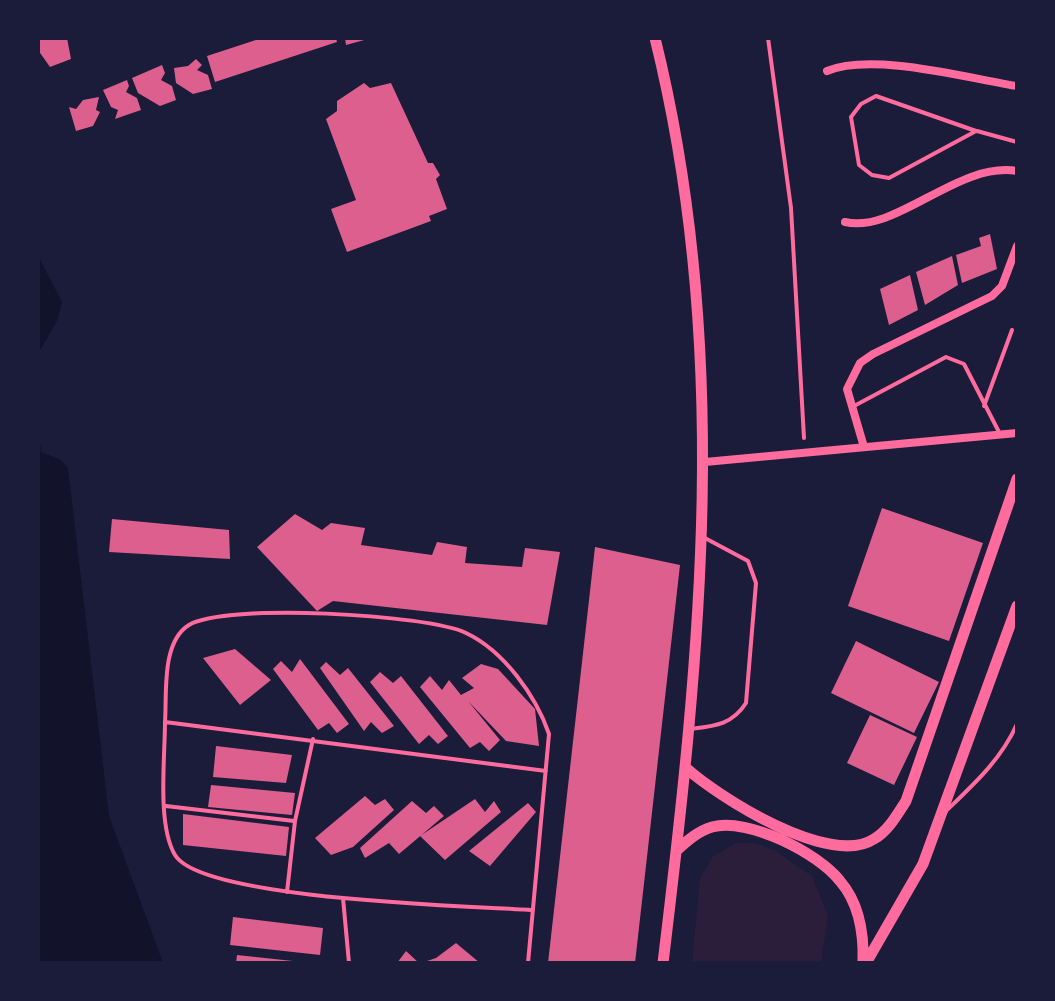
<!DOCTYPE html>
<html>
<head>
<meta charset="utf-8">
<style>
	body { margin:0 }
	#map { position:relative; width:1055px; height:1001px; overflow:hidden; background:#1b1b3a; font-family:"Space Grotesk",sans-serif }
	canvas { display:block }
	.frame { position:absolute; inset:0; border:40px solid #1b1b3a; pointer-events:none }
</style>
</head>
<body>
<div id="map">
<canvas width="1055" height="1001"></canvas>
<div class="frame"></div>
</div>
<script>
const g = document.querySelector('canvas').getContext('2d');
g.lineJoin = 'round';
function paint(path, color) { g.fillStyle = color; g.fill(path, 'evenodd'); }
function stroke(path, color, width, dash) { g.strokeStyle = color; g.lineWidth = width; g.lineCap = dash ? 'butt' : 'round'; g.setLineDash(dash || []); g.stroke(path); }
paint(new Path2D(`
	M736 843H755L774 850 812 876 828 916 821 963H692L700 878 713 856Z`), '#2a1e3b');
paint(new Path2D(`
	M38 256 62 302 57 321 38 354Z
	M38 424 41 452 61 460 68 468 109 816 163 963H38Z`), '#12122b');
paint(new Path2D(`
	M38 38H67L71 59 50 67 38 50Z
	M262 38H336L337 42 215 82 207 56Z
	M345 38H368V39L346 45Z
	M196 59 202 65 197 70 208 75 212 89 193 94 176 83 174 68 188 66Z
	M162 65 165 73 161 80 172 86 176 100 160 106 138 93 132 78Z
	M127 80 129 86 126 92 137 98 141 110 115 119 118 110 111 107 103 90Z
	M364 83 370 88 391 83 428 163H433L440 175 436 179 447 209 429 216 431 221 347 252 331 209 356 200 326 119 337 111V101Z
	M99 97 96 110 100 112 93 126 76 131 69 107 76 109 83 100Z
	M990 234 997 269 962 283 956 255 981 246 979 238Z
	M952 256 958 285 925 305 916 272Z
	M910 275 918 310 889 325 880 289Z
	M882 508 983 543 949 641 848 606Z
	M295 514 322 530 331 523 365 528 361 545 432 555 437 542 467 547 465 563 522 567 525 548 560 552 547 625 333 601 317 611 257 547Z
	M112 519 229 530 230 559 109 552Z
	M595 547 680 565 635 963H548Z
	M856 641 939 682 914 733 831 693Z
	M235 649 271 680 240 705 203 658Z
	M300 659 349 724 337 733 329 723 318 730 273 669 281 661 292 672Z
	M326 662 340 675 348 668 394 726 382 733 371 722 364 731 320 668Z
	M481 664 498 669 535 709 539 746 506 741 468 701 500 740 489 751 480 742 470 748 420 687 430 676 442 690 449 680 461 695 474 688 462 678Z
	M380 672 393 683 401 676 448 736 438 744 429 735 419 744 370 682Z
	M870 715 917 737 894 785 847 763Z
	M216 746 292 755 286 783 213 777Z
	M211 785 295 793 292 815 208 807Z
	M365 796 375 805 385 799 394 810 353 847 331 855 315 838Z
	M475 799 485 812 494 801 501 812 445 860 420 836Z
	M412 801 426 813 434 806 444 816 399 854 389 843 365 858 360 848Z
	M528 803 536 812 490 866 469 851Z
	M183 814 289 827 286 856 183 845Z
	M233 917 323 928 320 955 230 945Z
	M456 943 480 963H421L436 958Z
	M406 951 419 963H397Z
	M237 955 293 961V963H236Z`), '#dd5f8e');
stroke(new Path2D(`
	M768 38 791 208 804 438`), '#ff6b9d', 4);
stroke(new Path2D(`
	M876 96 976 131 889 178 872 175 859 165 851 117 861 104Z
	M977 131 1017 142
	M854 406 946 357 964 364 1000 434
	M984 406 1012 330
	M165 722C167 694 161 642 189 625 225 603 427 614 466 633 504 651 536 696 549 734L528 963
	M690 729C714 726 732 725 746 703L756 583 748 561 703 537
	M166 806 294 821
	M945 812C973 785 1001 760 1017 724
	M287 892 295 821 313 739
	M343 898 349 963
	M533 910C473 906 202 900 175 855 157 825 165 758 165 722L546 771`), '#ff6b9d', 4);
stroke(new Path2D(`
	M827 71C872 52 967 78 1017 86
	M845 222C896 234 958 161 1017 171
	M864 447 847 389 860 363 873 354 992 296 1002 286 1017 246
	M705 462 1017 433`), '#ff6b9d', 8);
stroke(new Path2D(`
	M655 38C732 349 701 649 663 963
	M685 767C718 797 830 868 874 839 888 831 897 815 906 801L1017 479
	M676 851C687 841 698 831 712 827 748 817 818 853 840 881 860 904 864 934 863 963
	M866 963 923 864 1017 606`), '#ff6b9d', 11);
</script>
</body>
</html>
